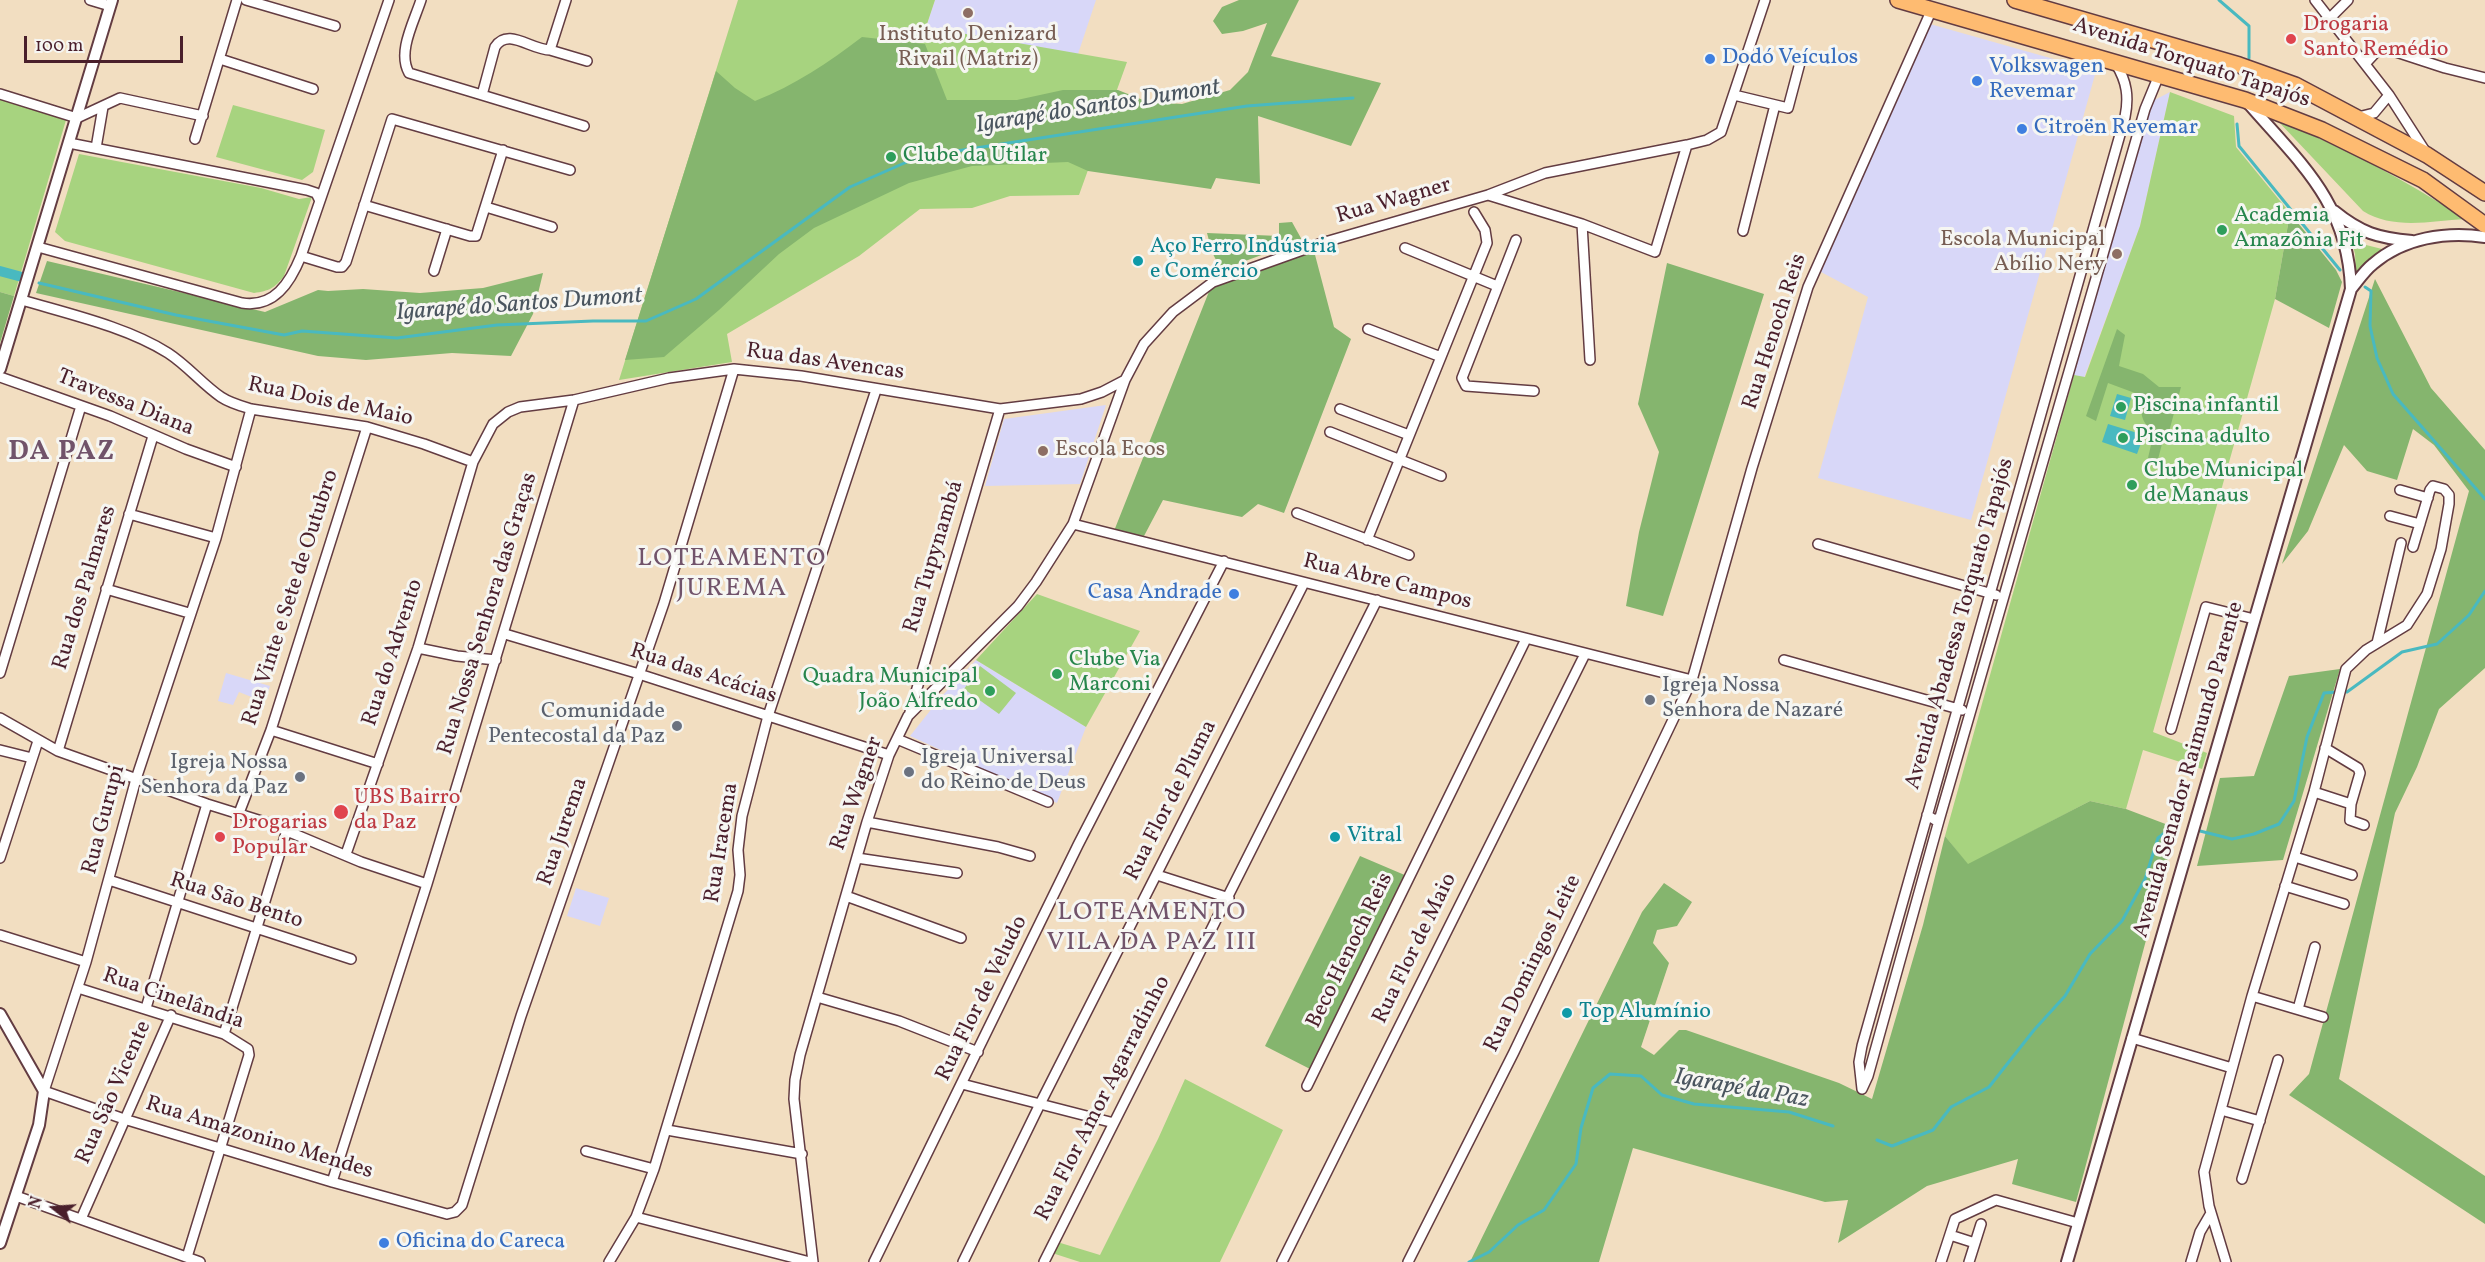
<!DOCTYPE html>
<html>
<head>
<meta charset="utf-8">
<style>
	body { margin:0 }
	#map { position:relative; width:2485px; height:1262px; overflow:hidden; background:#f2dec1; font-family:Vollkorn,serif }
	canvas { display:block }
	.north { position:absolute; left:24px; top:1178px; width:60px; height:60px; -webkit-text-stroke:4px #f6f6f2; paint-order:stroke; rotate:287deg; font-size:16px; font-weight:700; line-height:24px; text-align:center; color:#4a1f2b }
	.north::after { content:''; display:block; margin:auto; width:21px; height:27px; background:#4a1f2b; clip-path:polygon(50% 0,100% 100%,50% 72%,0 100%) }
	.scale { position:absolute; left:24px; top:36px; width:159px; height:27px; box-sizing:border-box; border:3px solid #4a1f2b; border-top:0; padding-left:8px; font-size:18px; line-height:21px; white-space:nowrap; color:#4a1f2b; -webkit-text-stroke:4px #f6f6f2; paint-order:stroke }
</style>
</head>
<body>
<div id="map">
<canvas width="2485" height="1262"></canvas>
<div class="north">N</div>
<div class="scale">100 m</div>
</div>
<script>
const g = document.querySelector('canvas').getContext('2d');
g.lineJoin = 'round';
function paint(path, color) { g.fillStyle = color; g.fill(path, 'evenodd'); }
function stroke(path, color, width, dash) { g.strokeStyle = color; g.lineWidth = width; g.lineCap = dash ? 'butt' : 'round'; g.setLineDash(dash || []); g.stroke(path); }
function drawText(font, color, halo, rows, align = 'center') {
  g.font = font + ' Vollkorn,serif'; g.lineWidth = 6; g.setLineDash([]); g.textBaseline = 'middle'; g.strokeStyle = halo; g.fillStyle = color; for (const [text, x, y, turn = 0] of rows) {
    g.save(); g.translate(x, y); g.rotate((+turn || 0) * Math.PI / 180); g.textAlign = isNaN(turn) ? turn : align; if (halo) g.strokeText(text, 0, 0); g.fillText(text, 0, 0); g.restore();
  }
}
paint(new Path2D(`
	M935 0H1096L1078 54 926 27Z
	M1930 24 2096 71 1971 520 1818 478 1868 297 1821 272Z
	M2170 92 2140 226 2084 378 2074 375 2145 105Z
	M1106 405 1080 484 985 486 1004 419Z
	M976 660 1086 727 1057 803 910 736 941 697Z
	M226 673 270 686 264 702 239 692 233 705 218 701Z
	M576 888 609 898 600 926 567 916Z`), '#d8d7f8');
paint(new Path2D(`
	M738 0H935L926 27 1127 62 1079 195 1010 196 972 208 920 209 859 256 727 334 732 362 619 380Z
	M2170 92 2234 116 2236 147 2290 213 2275 299 2153 732 2207 753 2202 769 2143 750 2126 809 2090 801 1968 865 1945 836 2074 375 2085 377 2140 226Z
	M0 99 66 120 14 296 0 292Z
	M233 105 325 130 313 172 302 180 216 157Z
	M2277 120C2343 147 2406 180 2465 219 2431 221 2393 230 2363 211Z
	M79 154 261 188 299 199 312 197 284 276C275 288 269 291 254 293L65 241 55 232Z
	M2350 234 2366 245 2382 249 2356 275 2355 254Z
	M1037 594 1140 631 1086 727 976 660Z
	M980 666 1016 693 999 714 964 689Z
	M1185 1079 1283 1130 1220 1262H1080L1049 1252 1054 1241 1100 1255 1158 1139Z`), '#a7d37f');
paint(new Path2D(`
	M1239 0H1299L1271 56 1381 83 1351 146 1258 116 1260 184 1216 178 1211 189 1088 171 1068 162 972 166 909 183 814 228 779 254 719 310 664 357 625 360 716 71 735 88 755 101C795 85 828 63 862 37L925 44 947 100H1017L1063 90H1118L1148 102 1182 104 1230 90 1248 72 1267 23 1243 31 1222 34 1213 21 1222 7Z
	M2290 213 2336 270 2342 282 2329 328 2275 299Z
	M1292 222 1302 240 1221 270 1212 252 1207 233 1279 236V223Z
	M1314 251 1334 327 1351 339 1284 513 1258 504 1242 517 1163 500 1144 536 1114 531 1210 289 1233 275Z
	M47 261 265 312 318 290 328 291 363 289 420 293 483 288 543 273 533 314 511 356 452 353 366 360 318 356 36 293Z
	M1667 263 1764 294 1663 616 1626 606 1639 532 1659 452 1638 404Z
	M2375 279 2431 388 2485 450V668L2439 709 2417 767 2395 813 2339 1079 2485 1176V1224L2289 1095 2309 1074 2469 491 2434 445 2413 429 2397 480 2367 471 2344 445 2308 531 2282 564Z
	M0 292 14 296 0 343Z
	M2117 329 2125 335 2119 366 2143 374 2159 387H2181L2166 443 2162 444 2157 463 2148 458 2154 432C2140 421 2140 413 2143 396L2108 383 2096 421 2086 416Z
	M2340 669 2283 860 2197 866 2220 778 2254 776 2289 676Z
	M2090 801 2126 809 2176 828 2076 1202 2012 1184 2018 1159 1927 1186 1838 1243 1848 1200 1825 1202 1633 1148 1599 1262H1470L1642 912 1664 883 1692 902 1677 926 1657 930 1653 943 1669 963 1641 1047 1654 1055 1679 1030H1686L1839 1083 1872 1099 1923 925 1945 836 1968 864Z
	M1360 856 1407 876 1312 1070 1265 1046Z`), '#85b56e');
paint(new Path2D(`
	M2117 394 2131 398 2125 420 2110 416Z
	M2108 424 2144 435 2137 454 2102 442Z`), '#49b9c0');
stroke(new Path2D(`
	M2219 0 2249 26V58
	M2237 124 2239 146 2340 270
	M39 283 176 315 284 335 302 331 397 338 497 325 593 321H646L696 299 850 187 918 157 1247 106 1353 98
	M2365 287 2371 291 2370 326 2377 358 2393 394 2485 499
	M2343 692H2347L2402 652 2437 644 2469 615 2485 591
	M2200 831 2232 839 2254 834 2279 824 2294 801 2307 737 2324 693 2337 692
	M1877 1140 1892 1146 1933 1130 1951 1107 1989 1087 2034 1030 2065 996 2090 954 2122 921 2145 879 2158 838 2176 824
	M1469 1262 1489 1252 1518 1225 1544 1210 1576 1164 1581 1128 1593 1088 1610 1074 1641 1076 1662 1095 1694 1104 1789 1112 1833 1126`), '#49b9c0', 3);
stroke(new Path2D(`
	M0 271 22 277`), '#49b9c0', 10);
const minor = new Path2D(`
	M90 0 110 6
	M246 0 335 26
	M421 0C414 22 397 52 409 73L482 95
	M566 0 550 50C531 50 508 27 495 47L482 95 584 126
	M2315 0 2389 95 2425 151
	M2330 18 2348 0
	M550 50 587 61
	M220 59 313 89
	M2365 64 2378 50H2390L2445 68 2485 78
	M0 94 77 118 120 98 203 116
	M1734 95 1788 108 1801 59
	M2358 117 2374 113 2389 95
	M195 139 237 0
	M69 143 307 190 316 193 319 199
	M96 148 103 107
	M1488 195 1582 224 1655 252 1687 145
	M364 205 470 236H476L503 150
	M486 207 552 227
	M1582 224 1590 360
	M1743 231 1775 105
	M1516 240 1462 378 1466 386 1534 391
	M38 247 242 303C274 308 290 283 301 256L389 0
	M1405 248 1497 286
	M301 256 337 267H342L346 262 392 119 570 170
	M434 271 447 229
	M22 300C69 314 127 327 168 353 188 366 202 384 221 397 230 403 241 406 251 409L367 427 424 444 473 462
	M1368 329 1441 357
	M0 377 110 416 186 449 236 467
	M251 409 216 538 136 779 86 962 44 1091 124 1119 332 1182 447 1214 455 1212 462 1205 521 1016 664 603 734 369
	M1340 409 1409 435
	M1330 432 1441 476
	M2400 490 2428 498
	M1297 513 1409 555
	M129 514 216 538
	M2390 516 2420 524
	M1073 524 1692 680
	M1367 540 1487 243 1485 230 1474 212
	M1818 544 1996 595
	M106 589 189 613
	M505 634 639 674 889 755
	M2377 643 2401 543
	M418 648 457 656 496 660
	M1784 660 1962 710
	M0 673 81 406
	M910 712 1000 409
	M0 718 58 751 207 804 268 823 361 862 427 884
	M2171 729 2206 607 2254 619
	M271 730 378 764
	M897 739 1048 802
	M2325 748 2358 768 2360 773 2351 804
	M0 750 32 758
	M58 751 153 436
	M2314 792 2351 804 2350 820 2364 825
	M239 813 271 730 367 427
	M1927 815 1935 820 1940 817 2145 109 2159 75
	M867 822 998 847 1030 856
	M346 854 418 648 473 462 493 424 508 412 520 407 574 400 669 378 734 369 801 376 1000 409 1081 399 1102 392 1125 380
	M2295 857 2352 875
	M0 858 38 741
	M857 858 957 873
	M1157 875 1229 898
	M109 880 351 959
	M2285 886 2344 904
	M846 896 961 938
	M0 935 86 962
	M78 988 224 1034 248 1049 249 1055 187 1257
	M2252 996 2323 1017
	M817 997 899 1021 978 1052
	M146 1008 207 804
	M2298 1009 2315 947
	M224 1034 287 830
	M2132 1038 2232 1068
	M962 1084 1114 1123
	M1307 1086 1526 639
	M1862 1089 1859 1062 1862 1046 2125 117C2129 97 2127 82 2116 64
	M1862 1089 1868 1076 1940 817
	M2221 1110 2260 1121
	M667 1130 802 1154
	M586 1151 654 1169
	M2242 1179 2278 1060
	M332 1182 427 884 574 400
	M16 1196 200 1262
	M636 1217 810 1262
	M81 1219 171 1015
	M1950 1235 1975 1243
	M609 1262 636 1217 654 1169 738 891 740 875 738 850 742 816 768 716 876 390
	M813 1262 794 1099 795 1080 800 1055 867 822 889 755 908 716 1018 606 1036 582 1073 524 1125 380 1144 344 1173 312 1213 282 1325 242 1488 195 1545 173 1687 145 1707 140 1721 132 1765 0
	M874 1262 1078 845 1224 561
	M963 1262 1040 1104 1304 583
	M1044 1262 1377 600
	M1282 1262 1585 654
	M1408 1262 1514 1052 1692 680 1752 468 1808 287 1932 9
	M1941 1262 1955 1219 1996 1200 2078 1223
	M1969 1262 1981 1224
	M2191 1262 2200 1232 2211 1213
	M2226 1262 2209 1206 2204 1172 2252 996 2314 792 2346 669 2366 650 2407 625 2427 594 2441 549 2449 504V495L2444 489 2433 486 2430 490 2413 547`);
const tertiary = new Path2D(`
	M2334 211C2361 233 2378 238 2412 241
	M2351 289C2358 281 2364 271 2373 264 2403 238 2446 231 2485 237
	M0 369 112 0
	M0 1014 44 1091 39 1125 0 1243
	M2067 1262 2351 289C2348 203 2301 164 2248 103`);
const trunk = new Path2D(`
	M1898 0 2245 100 2322 130 2423 180 2485 225
	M2015 0 2239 65 2295 85 2427 155 2485 193`);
stroke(minor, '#633c42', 12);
stroke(tertiary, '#633c42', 14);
stroke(trunk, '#633c42', 18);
stroke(minor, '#fff', 9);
stroke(tertiary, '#fff', 10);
stroke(trunk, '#febb71', 15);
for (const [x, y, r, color] of [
	[968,13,6,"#8d6e63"],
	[2291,39,6,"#e0444e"],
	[1710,59,6,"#3f7fe0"],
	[1977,81,6,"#3f7fe0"],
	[2022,129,6,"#3f7fe0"],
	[891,157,6,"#2e9e5b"],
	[2222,230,6,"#2e9e5b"],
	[2117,254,6,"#8d6e63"],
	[1138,261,6,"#0f9aa8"],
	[2121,407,6,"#2e9e5b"],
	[2123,438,6,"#2e9e5b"],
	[1043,451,6,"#8d6e63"],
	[2132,485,6,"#2e9e5b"],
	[1234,594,6,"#3f7fe0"],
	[1057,674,6,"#2e9e5b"],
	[990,691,6,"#2e9e5b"],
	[1650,700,6,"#6b7280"],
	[677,726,6,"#6b7280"],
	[909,772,6,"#6b7280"],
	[300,777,6,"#6b7280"],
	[341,812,8,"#e0444e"],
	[220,837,6,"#e0444e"],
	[1335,837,6,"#0f9aa8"],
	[1567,1013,6,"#0f9aa8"],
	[384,1243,6,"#3f7fe0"]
]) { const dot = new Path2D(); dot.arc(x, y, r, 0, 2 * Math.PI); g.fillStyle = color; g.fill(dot); stroke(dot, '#f6f6f2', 2); }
drawText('22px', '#be3a42', '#f6f6f2', [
	["Drogaria",2303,26],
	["Santo Remédio",2303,51],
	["UBS Bairro",354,799],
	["da Paz",354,824],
	["Drogarias",232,824],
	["Popular",232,849]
], 'left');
drawText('22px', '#785e54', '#f6f6f2', [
	["Instituto Denizard",968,36],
	["Rivail (Matriz)",968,61],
	["Escola Municipal",2105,241,"right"],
	["Abílio Nery",2105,266,"right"],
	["Escola Ecos",1055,451,"left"]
]);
drawText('22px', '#366cbe', '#f6f6f2', [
	["Dodó Veículos",1722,59],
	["Volkswagen",1989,68],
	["Revemar",1989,93],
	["Citroën Revemar",2034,129],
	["Casa Andrade",1222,594,"right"],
	["Oficina do Careca",396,1243]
], 'left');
drawText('22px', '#4a1f2b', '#f6f6f2', [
	["Avenida Torquato Tapajós",2191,64,18],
	["Rua Wagner",1394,202,-16],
	["Rua Henoch Reis",1776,332,-72],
	["Rua das Avencas",825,363,8],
	["Rua Dois de Maio",330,403,12],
	["Travessa Diana",125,404,22],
	["Rua Tupynambá",935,557,-73],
	["Rua Abre Campos",1387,583,14],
	["Rua dos Palmares",86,588,-73],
	["Rua Vinte e Sete de Outubro",292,598,-72],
	["Rua Nossa Senhora das Graças",489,614,-73],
	["Avenida Abadessa Torquato Tapajós",1961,624,-74],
	["Rua do Advento",394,653,-72],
	["Rua das Acácias",703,675,18],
	["Avenida Senador Raimundo Parente",2190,770,-74],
	["Rua Wagner",858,794,-71],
	["Rua Flor de Pluma",1172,801,-63],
	["Rua Gurupi",105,820,-75],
	["Rua Jurema",564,832,-71],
	["Rua Iracema",723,843,-81],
	["Rua São Bento",236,902,18],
	["Rua Flor de Maio",1416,949,-64],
	["Beco Henoch Reis",1351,951,-64],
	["Rua Domingos Leite",1534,964,-64],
	["Rua Flor de Veludo",983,999,-64],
	["Rua Cinelândia",173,1000,19],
	["Rua São Vicente",115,1093,-66],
	["Rua Flor Amor Agarradinho",1104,1099,-63],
	["Rua Amazonino Mendes",259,1139,17]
]);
drawText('22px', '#27864d', '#f6f6f2', [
	["Clube da Utilar",903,157],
	["Academia",2234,217],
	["Amazônia Fit",2234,242],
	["Piscina infantil",2133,407],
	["Piscina adulto",2135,438],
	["Clube Municipal",2144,472],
	["de Manaus",2144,497],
	["Clube Via",1069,661],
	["Marconi",1069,686],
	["Quadra Municipal",978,678,"right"],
	["João Alfredo",978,703,"right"]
], 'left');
drawText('22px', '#0d838f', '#f6f6f2', [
	["Aço Ferro Indústria",1150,248],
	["e Comércio",1150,273],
	["Vitral",1347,837],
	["Top Alumínio",1579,1013]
], 'left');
drawText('22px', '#5b616d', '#f6f6f2', [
	["Igreja Nossa",1662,687],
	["Senhora de Nazaré",1662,712],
	["Comunidade",665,713,"right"],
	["Pentecostal da Paz",665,738,"right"],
	["Igreja Universal",921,759],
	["do Reino de Deus",921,784],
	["Igreja Nossa",288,764,"right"],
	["Senhora da Paz",288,789,"right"]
], 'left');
drawText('italic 24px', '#4a555f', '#f6f6f2', [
	["Igarapé do Santos Dumont",1098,108,-9],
	["Igarapé do Santos Dumont",519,306,-4],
	["Igarapé da Paz",1741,1090,10]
]);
g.letterSpacing = '1.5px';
drawText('26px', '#71536a', '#f6f6f2', [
	["LOTEAMENTO",732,560],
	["JUREMA",732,590],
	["LOTEAMENTO",1152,914],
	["VILA DA PAZ III",1152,944]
]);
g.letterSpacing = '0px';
g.letterSpacing = '1.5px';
drawText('bold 28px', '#71536a', '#f6f6f2', [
	["DA PAZ",62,454]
]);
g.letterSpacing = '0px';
</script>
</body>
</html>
